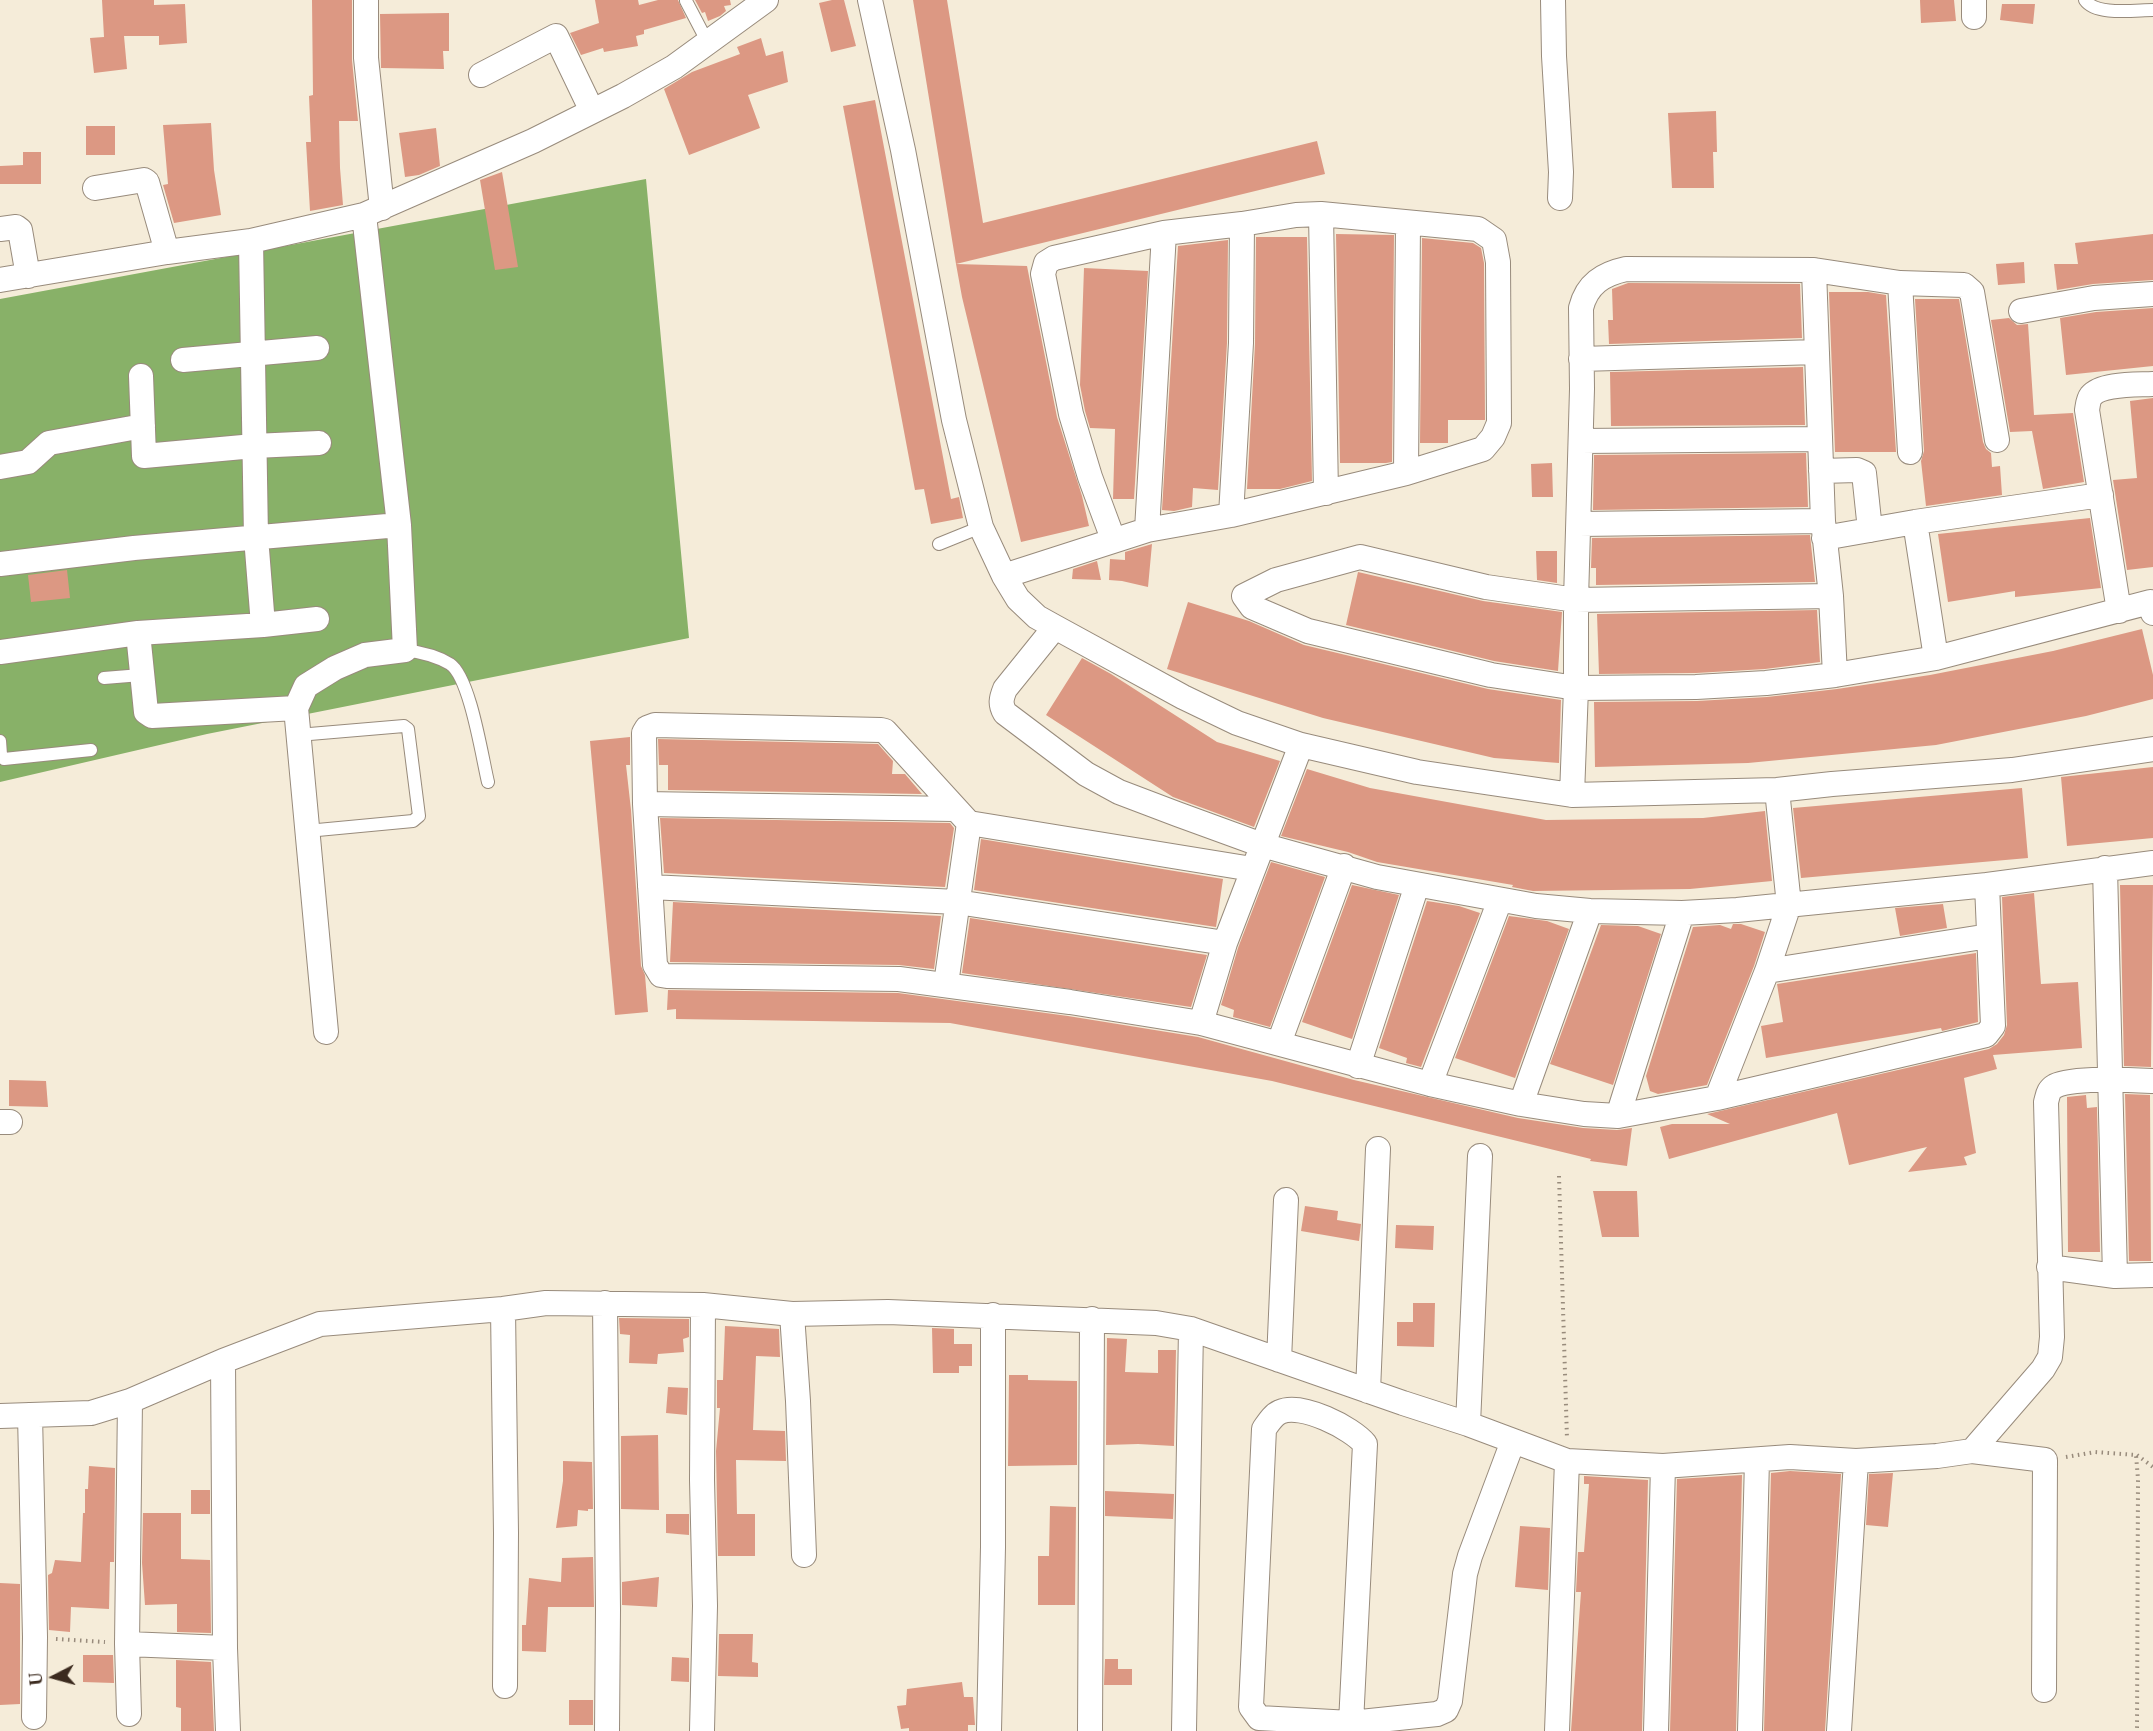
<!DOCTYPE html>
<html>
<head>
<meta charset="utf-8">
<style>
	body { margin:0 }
	#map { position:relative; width:2153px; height:1731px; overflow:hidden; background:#f5ecd9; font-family:"Libre Caslon Text",serif }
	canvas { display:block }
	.north { position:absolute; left:24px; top:1647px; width:60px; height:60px; -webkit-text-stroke:4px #fff; paint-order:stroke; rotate:264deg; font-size:16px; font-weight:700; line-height:24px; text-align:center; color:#3b2a1e }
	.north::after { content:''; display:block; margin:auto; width:21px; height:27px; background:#3b2a1e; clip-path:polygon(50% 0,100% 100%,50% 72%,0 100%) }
</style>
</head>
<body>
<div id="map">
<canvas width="2153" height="1731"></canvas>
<div class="north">U</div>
</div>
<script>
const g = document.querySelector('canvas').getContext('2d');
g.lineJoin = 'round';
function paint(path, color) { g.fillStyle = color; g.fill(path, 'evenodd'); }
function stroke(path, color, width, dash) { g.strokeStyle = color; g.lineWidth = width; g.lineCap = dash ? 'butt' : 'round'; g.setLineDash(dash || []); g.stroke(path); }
paint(new Path2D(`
	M646 179 689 638 207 734 0 782V299Z`), '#88b168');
paint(new Path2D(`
	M102 0H154V5L185 4 187 43 159 45V36H124L127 69 94 73 90 38 104 37Z
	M312 0H352V60L358 121H339L340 168 343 205 310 211 306 142H311L309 96 313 95Z
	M595 0H638L639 5 658 0H678L686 18 644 30V34L636 36 638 46 604 52 603 48 581 55 570 33 599 23Z
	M695 0H730L731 5 724 6 726 11 720 16 708 21 705 12 702 13Z
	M832 0H844L856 46 831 52 819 3Z
	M913 0H947L983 223 1317 141 1325 174 956 264Z
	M1920 0H1954L1956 21 1921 23Z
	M2002 4H2035L2033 24 2000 20Z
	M449 13V51H443L444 69 381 68 380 14Z
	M761 38 766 56 783 51 788 82 748 95 760 128 689 155 664 89 692 72 740 54 737 47Z
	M875 100 951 499 959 497 963 518 931 524 924 489 915 490 843 106Z
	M1716 111 1717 152H1713L1714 188H1672L1668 113Z
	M211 123 214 170 221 215 174 223 163 185 168 184 163 125Z
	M86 126H115V155H86Z
	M436 128 440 166 419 175 405 177 399 133Z
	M23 152H41V184H0V166L23 165Z
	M502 172 518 267 495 270 480 180Z
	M1336 234 1394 235 1392 462 1386 463H1340Z
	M2153 234V280L2093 284 2057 290 2054 264H2078L2075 243Z
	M1256 237H1307L1312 481 1280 489H1247L1255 344Z
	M1422 238 1473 243 1481 248 1484 263 1485 420H1448V443H1420Z
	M1228 240 1227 343 1218 490 1193 488 1192 507 1174 511 1162 510 1178 246Z
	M2024 262 2025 283 1998 285 1996 264Z
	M956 264 1027 266 1057 417 1082 496 1089 526 1021 542 962 297Z
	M1084 268 1148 271 1134 499H1113L1115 429 1090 428 1085 411 1080 385Z
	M1628 283 1800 284 1802 338 1609 344 1608 320H1613L1612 289Z
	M1829 292H1868L1886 295 1896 452H1835Z
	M1915 299H1959L1983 442 1986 449 1991 453 1992 467 2000 466 2002 495 1926 506 1921 461 1924 451Z
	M2153 308V366L2066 375 2060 318 2096 312Z
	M2009 318 2017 325 2028 324 2034 415 2073 413 2084 482 2043 489 2032 431 2010 432 1991 320Z
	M1803 367 1805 425 1611 426 1610 372Z
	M2153 398V567L2127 570 2113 480 2137 478 2130 401Z
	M1806 453 1808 507 1593 510 1594 455Z
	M1552 463 1553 497H1532L1531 464Z
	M2090 518 2101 588 2015 597V591L1948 602 1938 534Z
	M1810 535 1815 582 1596 585V568H1591L1592 538Z
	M1152 544 1148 587 1122 581 1109 580 1110 559 1125 560V552Z
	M1536 551H1557V583L1537 580Z
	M1097 561 1101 580 1072 579 1073 569Z
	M67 570 70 598 31 602 28 575Z
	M1358 572 1483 601 1562 612 1558 671 1494 661 1346 625Z
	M1188 602 1249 621 1304 645 1488 689 1561 700 1559 763 1494 758 1323 718 1167 669Z
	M1817 610 1820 662 1765 669 1696 673 1599 674 1597 614Z
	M2142 629 2153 675V699L2086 716 1936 745 1748 763 1595 767 1594 702 1697 701 1767 697 1837 689 1930 675 2053 651Z
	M1082 658 1111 674 1217 742 1280 761 1254 827 1173 797 1046 715Z
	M630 737V765H626L631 810 641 966 645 975 648 1012 615 1015 590 741Z
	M658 739 878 744 893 761 892 774H905L922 794 668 790V765H659Z
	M2153 767V838L2067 846 2061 777Z
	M1307 769 1370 788 1546 820 1703 818 1765 811 1772 881 1690 889 1533 891 1512 887 1513 885 1377 862 1348 852 1281 836Z
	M2022 788 2028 858 1801 878 1793 808Z
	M660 818 950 823 954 828 945 887 664 873Z
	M981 839 1223 879 1216 927 974 890Z
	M1271 862 1325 877 1270 1027 1233 1017 1234 1010 1221 1005 1238 948Z
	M1352 885 1399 895 1352 1039 1302 1022Z
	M2120 885H2153L2151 1067 2124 1066Z
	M2034 893 2041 984 2078 982 2082 1048 1993 1055 1997 1069 1964 1078 1976 1153 1964 1157 1967 1165 1908 1172 1927 1147 1849 1165 1837 1113 1669 1159 1660 1127 1672 1124H1730L1707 1114 1989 1049 1997 1044 2004 1035 2007 1025 2002 897Z
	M1427 901 1459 906 1480 913 1421 1067 1406 1063 1407 1058 1379 1048Z
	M673 902 941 916 934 969 899 965 670 962Z
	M1943 904 1947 928 1900 936 1895 908Z
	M1509 916 1547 921 1569 929 1515 1078 1455 1058Z
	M970 918 1207 955 1191 1007 962 973Z
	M1733 924H1741L1765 932 1754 966 1707 1085 1658 1094 1650 1091 1646 1076 1693 927 1720 925 1731 929Z
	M1601 925 1638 926 1661 934 1613 1085 1550 1064Z
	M1976 953 1978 1022 1942 1031 1941 1028 1766 1058 1761 1026 1783 1022 1777 984Z
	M668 990 898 993 1068 1016 1198 1037 1354 1080 1518 1118 1583 1128 1617 1130 1632 1128 1627 1166 1590 1161 1591 1159 1272 1081 950 1023 676 1019V1009L667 1010Z
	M9 1080 46 1081 48 1107 9 1106Z
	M2125 1094 2150 1095 2151 1261H2129Z
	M2086 1095 2087 1108 2097 1107 2100 1252H2068L2067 1097Z
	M1593 1191H1637L1639 1237H1602Z
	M1305 1206 1338 1211 1337 1220 1361 1224 1359 1241 1301 1231Z
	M1396 1225 1434 1226 1433 1250 1395 1248Z
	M1413 1303H1435L1434 1347 1397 1346V1322H1413Z
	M619 1318 689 1319V1337L683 1339 684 1352 658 1354 657 1364 629 1363 630 1335 620 1334Z
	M725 1326 779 1329 780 1357 756 1356 753 1430 785 1431 786 1461 736 1460 737 1514H755V1556H718L716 1451 720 1408H717V1380H723Z
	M932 1328 954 1329V1344H972V1366H959V1373H933Z
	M1107 1338 1127 1339 1125 1372 1158 1373V1350H1176L1174 1446 1138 1444 1106 1445Z
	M1009 1375H1028V1380L1077 1381V1465L1008 1466Z
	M668 1387 688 1388 687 1415 666 1413Z
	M658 1435 659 1510 621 1509V1436Z
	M563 1461 592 1462 593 1509H588V1511L578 1510 577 1526 556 1528 563 1481Z
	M89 1466 115 1468 114 1562H110L109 1609 71 1607 70 1632 49 1630 48 1575 52 1573 55 1560 81 1562 83 1513H85V1489H88Z
	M1790 1471 1841 1474 1825 1731H1764L1771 1473Z
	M1893 1473 1888 1527 1866 1525 1869 1474Z
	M1742 1475 1736 1731H1670L1677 1479Z
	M1584 1476 1648 1480 1642 1731H1571L1581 1592H1576L1578 1552H1584L1589 1484H1584Z
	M191 1490H210V1514H191Z
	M1105 1491 1174 1494 1173 1519 1105 1516Z
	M1050 1506 1076 1507 1075 1605H1038V1556H1049Z
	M143 1513H181V1559L210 1560 211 1633 177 1632V1604L145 1605 142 1563Z
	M666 1514H689V1535L666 1533Z
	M1520 1526 1550 1528 1548 1590 1515 1587Z
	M593 1557 594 1607H548L546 1652 522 1651V1625H526L529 1578 561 1582 562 1558Z
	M659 1577 657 1607 622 1605V1582Z
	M0 1583 20 1584V1704L0 1705Z
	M719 1634H753L752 1662 758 1663V1677L718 1676Z
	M83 1655H113L114 1683 83 1682Z
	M672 1657 689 1658V1682L671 1681Z
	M1105 1659H1118V1669H1132V1685H1104Z
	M176 1660 211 1662 214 1731H181V1708L176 1707Z
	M962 1682 964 1697H973L975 1725H968V1731H909V1728L901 1729 897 1706 906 1705 907 1689Z
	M569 1700H593V1725H569Z`), '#dc9883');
const service = new Path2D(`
	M2085 0C2096 16 2135 10 2153 10
	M686 1 708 43
	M939 544 981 527
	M405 650C420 652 437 656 450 664 470 677 482 757 488 782
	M104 678 141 675
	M298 735 404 726 408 729 419 816 413 821 307 831
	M0 741 1 755 4 759 91 750`);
const minor = new Path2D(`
	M366 0V58L382 208
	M870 0 903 150 954 420 981 527 1004 576 1018 599 1037 617 1055 627 1183 697 1237 723 1301 745 1417 772 1572 795 1777 790 1832 784 2012 770 2153 749
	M1553 0 1554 56 1561 172 1560 198
	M1974 0V17
	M481 75 556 36 592 111
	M95 188 144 180 147 182 167 252
	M1321 214 1326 493
	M0 229 16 227 20 230 28 276
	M251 241 256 537 263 625 317 619
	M1814 270 1823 521 1831 596 1835 675
	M0 280 167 252 251 241 364 215 533 141 623 96 674 67 766 0
	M1900 283 1910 452
	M2021 311 2094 298 2153 294
	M1581 359 1817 352
	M183 360 317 348
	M141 376 144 456 254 446 319 443
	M1581 441 1819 439
	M0 467 28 462 49 443 143 426
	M1821 471 1857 470 1864 473 1870 530
	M1406 473 1408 223
	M1231 515 1241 343 1242 224
	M1915 522 1936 658
	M1579 524 1823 521
	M1147 530 1164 233
	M1824 538 1915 522 2101 495
	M0 564 134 548 399 525
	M1004 576 1147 530 1231 515 1406 473 1483 449 1493 437 1499 423 1498 262 1494 240 1478 229 1321 214 1296 215 1242 224 1164 233 1054 258 1046 263 1043 274 1071 414 1090 477 1113 539
	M1831 596 1576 600 1486 587 1360 557 1276 580 1244 596 1252 607 1308 631 1491 675 1576 688 1696 687 1766 683 1835 675 1936 658 2150 602 2153 613
	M2119 611 2087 410C2088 405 2088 400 2091 396 2102 383 2137 385 2153 384
	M1055 627 1005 689C1001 699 1000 704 1005 713L1086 774 1119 792 1177 814 1262 845 1377 877 1536 906 1590 911 1682 913 1737 910 1987 885
	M138 633 146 712 152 716 296 708
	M0 652 138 633 263 625
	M1572 795 1576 688V600L1582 389 1581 308C1587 284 1603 274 1626 269L1814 270 1900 283 1964 285 1972 292 1997 440
	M645 804 954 809
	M2105 868 2115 1276
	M1252 869 969 823 885 731 881 730 655 725 647 728 644 733 645 804 655 965 661 975 667 976 899 979 1070 1002 1201 1023 1430 1084 1521 1104 1584 1114 1618 1116 1717 1098 1986 1035 1993 1026 1987 885 2153 863
	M650 887 957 902 1225 943
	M1767 971 1989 936
	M946 984 969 823
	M1201 1023 1225 943 1301 745
	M326 1032 296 708 306 686 335 668 365 655 405 650 399 525 364 215
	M1279 1043 1344 866
	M1358 1066 1417 885
	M1430 1084 1500 900
	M1717 1098 1767 971 1789 905 1777 790
	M1521 1104 1590 911
	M1618 1116 1682 913
	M0 1122H10
	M2049 1267 2115 1276 2153 1275
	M605 1303 608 1610 607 1731
	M503 1309 506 1533 505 1686
	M792 1314 798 1401 804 1555
	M1279 1360 1286 1200
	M223 1361 225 1648 228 1731
	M1368 1391 1378 1149
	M30 1415 35 1637 34 1717
	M0 1416 91 1413 130 1401 223 1361 320 1324 503 1309 546 1303 703 1305 792 1314 888 1312 1156 1323 1191 1329 1403 1403 1468 1424 1567 1461 1663 1466 1790 1457 1856 1461 1937 1456 1972 1451 2043 1369 2050 1357 2052 1337 2046 1102C2048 1095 2048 1090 2055 1086 2073 1077 2132 1080 2153 1081
	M1468 1424 1480 1156
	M1972 1451 2045 1460 2044 1690
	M127 1644 225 1648
	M129 1714 127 1644 130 1401
	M1351 1723 1259 1718 1251 1707 1264 1429C1269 1422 1273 1415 1280 1412 1301 1402 1352 1428 1365 1444L1351 1723 1437 1714 1446 1710 1450 1701 1465 1574 1470 1556 1513 1441
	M702 1730 705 1606 702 1480 703 1305
	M989 1731 993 1547V1315
	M1090 1731 1092 1319
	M1184 1731 1191 1329
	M1557 1731 1567 1461
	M1656 1731 1663 1466
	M1750 1731 1757 1460
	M1839 1731 1856 1461`);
stroke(service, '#988b7c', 14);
stroke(minor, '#988b7c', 26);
stroke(new Path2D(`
	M1559 1176 1567 1439
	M2137 1455 2153 1467
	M2066 1457 2095 1452 2136 1455 2138 1479 2137 1731
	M56 1639 105 1642`), '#988b7c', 4, [1.5, 4.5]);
stroke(service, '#fff', 12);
stroke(minor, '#fff', 24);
</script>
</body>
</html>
